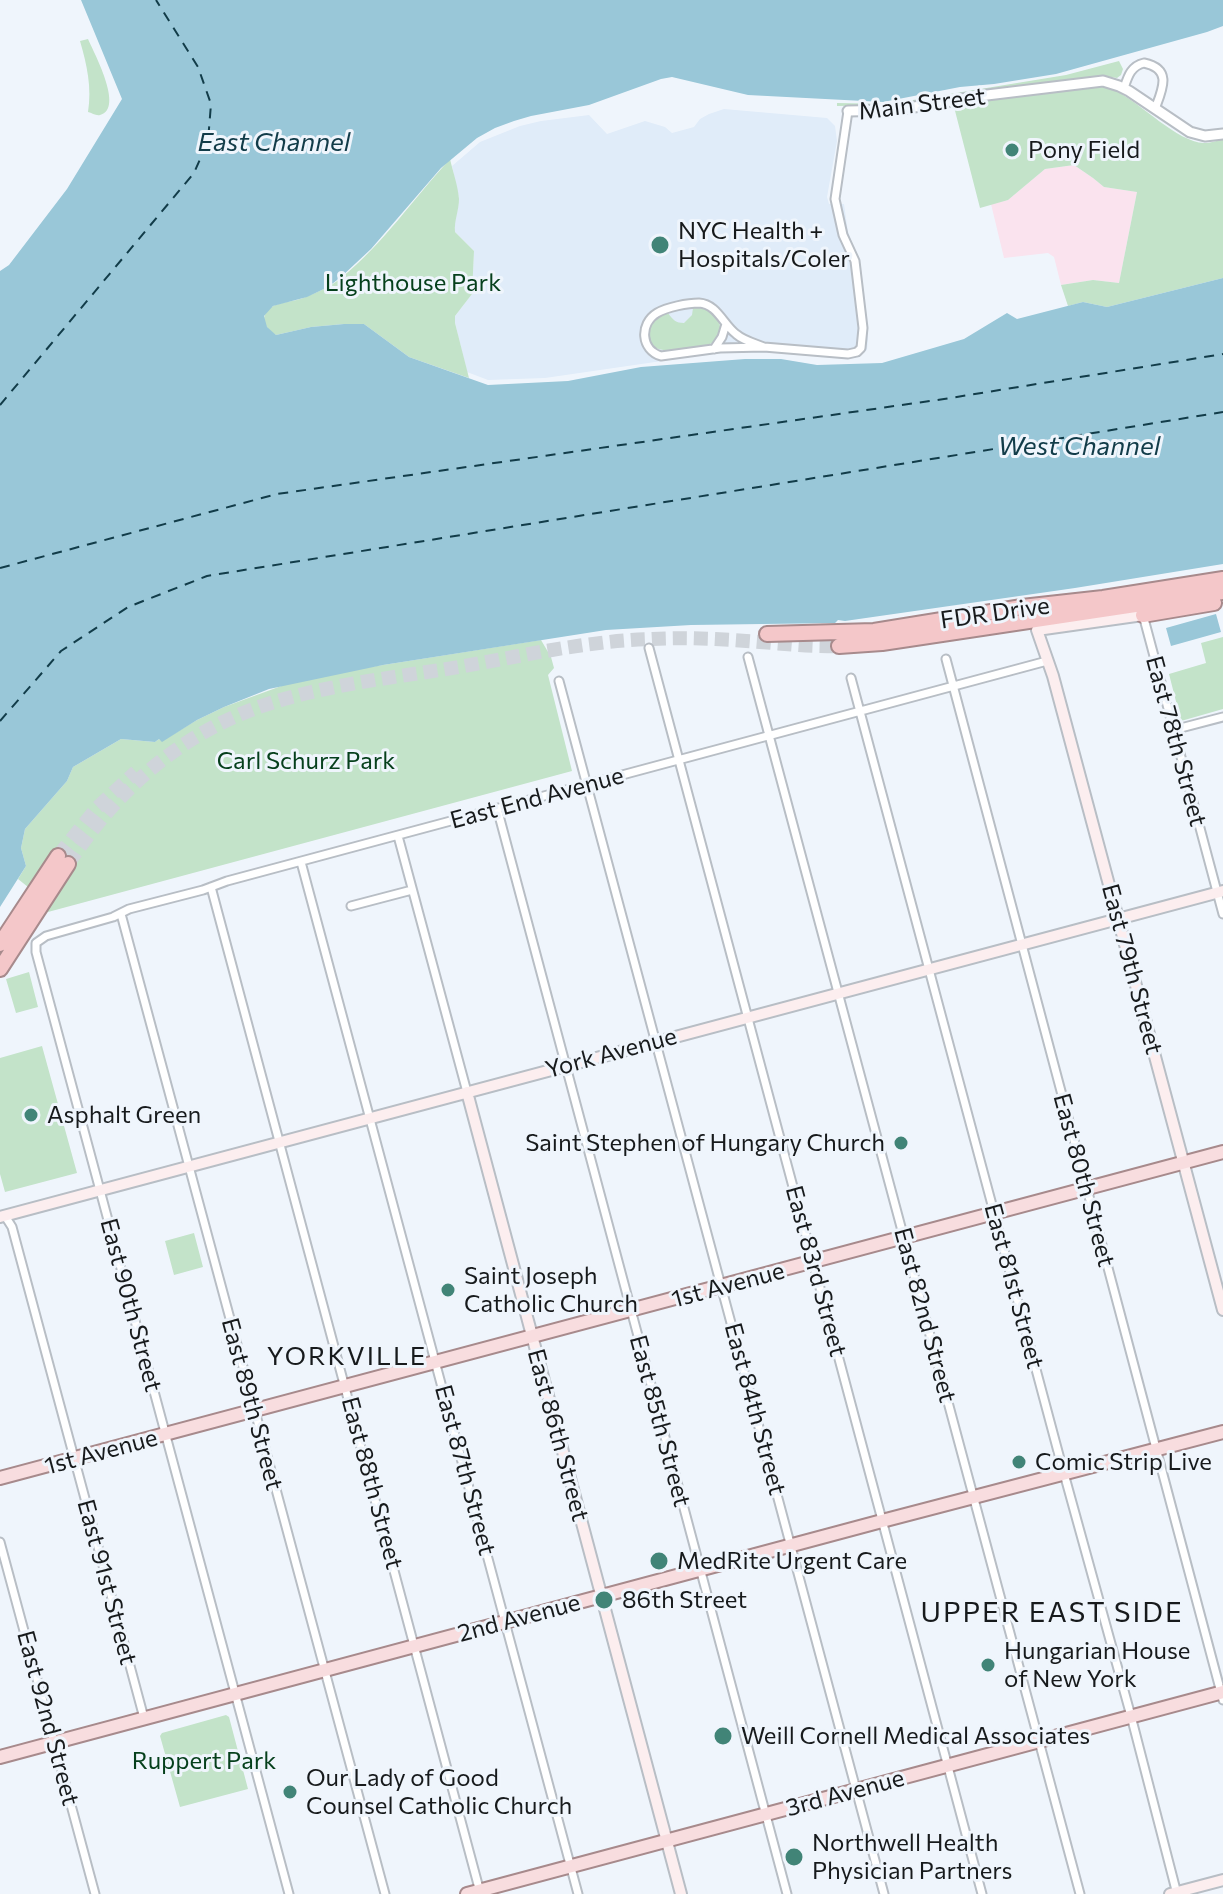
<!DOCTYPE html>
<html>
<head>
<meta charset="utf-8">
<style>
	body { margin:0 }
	canvas { display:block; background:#eff5fc }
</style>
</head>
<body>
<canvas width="1223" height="1894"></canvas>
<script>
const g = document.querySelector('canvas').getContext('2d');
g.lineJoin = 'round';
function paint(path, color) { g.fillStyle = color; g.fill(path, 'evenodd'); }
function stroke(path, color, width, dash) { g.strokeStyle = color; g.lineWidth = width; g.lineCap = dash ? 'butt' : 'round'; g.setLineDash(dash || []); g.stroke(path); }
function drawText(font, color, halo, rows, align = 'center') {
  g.font = font + ' Commissioner,sans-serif'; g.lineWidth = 6; g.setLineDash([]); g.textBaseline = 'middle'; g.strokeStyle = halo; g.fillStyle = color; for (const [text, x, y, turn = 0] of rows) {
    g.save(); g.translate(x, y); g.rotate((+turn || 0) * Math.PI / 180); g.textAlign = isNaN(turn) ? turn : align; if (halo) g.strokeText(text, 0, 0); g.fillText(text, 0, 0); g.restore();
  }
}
paint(new Path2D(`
	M1074 165 1093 178 1104 187 1137 192 1119 283 1093 280 1061 285 1054 257 1048 253 1004 258 991 204 1008 200 1045 169Z`), '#fae3ee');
paint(new Path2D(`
	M724 109 827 118 835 126 837 141 827 197 829 204H844L848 232 856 254 868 339 867 350 855 358 789 353 724 352 545 378 488 380 467 372 455 323V316L472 294 474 251 455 232 454 221 458 209 459 198 452 166 480 142 520 126 541 121 589 115 607 134 645 121 665 127 672 133 694 127 700 119 709 114Z`), '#e0ecf9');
paint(new Path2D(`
	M88 39C93 51 125 109 100 115 96 116 92 113 88 112 92 88 87 65 80 41Z
	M1119 61 1123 69 1121 75 1117 78 1104 76 981 91 902 105 837 106V103L889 104 913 100 1066 75Z
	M1090 85C1099 86 1107 87 1116 91 1141 103 1177 142 1204 143 1210 143 1217 141 1223 139V278L1107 307 1083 302 1068 306 1061 285 1093 280 1119 283 1137 192 1104 187 1093 178 1074 165 1045 169 1008 200 980 208 953 103Z
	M450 159C453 172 458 186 459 199 459 211 454 220 455 232L474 251 472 294 455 316V323L469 378 409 357 364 324H344L311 327 276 335C267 330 259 320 268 310 275 302 293 302 303 298 316 293 330 287 341 278 383 244 414 198 450 159Z
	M702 307C718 313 730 334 710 344 698 350 665 354 654 347 643 330 650 319 668 313 673 320 676 323 684 323L692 315 693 308Z
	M1223 637V709L1181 721 1169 674 1206 663 1201 643Z
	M541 640 551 657 554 668 548 675 572 771 48 912 44 913 52 852 28 887 18 879 26 866 21 848 25 829 67 781 73 767 121 739 155 742 159 739 162 741 197 720 224 707 284 685 364 668Z
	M29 972 38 1007 16 1013 6 979Z
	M42 1046 77 1173 5 1192 0 1174V1058Z
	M194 1233 203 1267 174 1275 165 1241Z
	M226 1715 229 1717 248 1789 180 1807 160 1736 162 1733Z`), '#c3e3c9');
paint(new Path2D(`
	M81 0H1223V26L1207 32 1056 74 994 84 960 87 883 102 748 95 672 77 661 79 589 105 531 116 514 121 495 128 477 138 441 168 371 249 341 277 328 287 307 297 273 306 264 316 267 327 276 335 311 327 344 324H364L409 357 488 385 568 381 641 367 745 359H781L817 365 882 363 964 339 1007 313 1017 319 1083 302 1107 307 1223 278V564L1075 588 845 621 838 620 835 623 691 625 606 630 383 665 269 689 224 707 197 720 162 742 159 739 155 742 121 739 73 767 67 781 25 829 21 848 26 866 0 907V271L9 265 67 189 122 99Z
	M1216 614 1221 632 1171 646 1166 628Z`), '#99c7d8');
stroke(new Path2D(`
	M0 405 194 173 208 141 211 104 198 67 156 0
	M0 568 277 494 944 399 1223 354
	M0 721 61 651 128 607 207 576 1223 412`), '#123c49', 2, [10, 8]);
stroke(new Path2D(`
	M58 856 97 808 136 772
	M68 864C119 787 184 730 274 702 333 684 397 677 459 667 522 656 586 641 651 639 687 637 724 639 760 642 787 644 812 647 839 646`), '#cfd4da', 14, [14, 7]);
const minor = new Path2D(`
	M1124 88C1128 76 1131 66 1144 63 1173 69 1162 90 1155 109
	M764 347C754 343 744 341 736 334 723 324 717 304 699 303 688 303 667 307 657 313 639 324 641 350 661 356L720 348 764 347 848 354 857 352 861 348 863 328 855 261 843 235 835 199 848 111
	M714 349 722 337 726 324
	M1143 615 1223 914
	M649 648 982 1894
	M748 657 1080 1894
	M946 659 1223 1700
	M851 678 1060 1459 1131 1716 1177 1894
	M559 681 884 1894
	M1173 730 1223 717
	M497 808 787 1894
	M398 836 467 1092
	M301 862 578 1894
	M211 887 480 1892
	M351 906 412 890
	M121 914 385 1894
	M5 1216 12 1227 144 1718
	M0 1542 95 1894
	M289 1894 36 952V943L46 936 113 917 129 909 203 890 227 881 1047 661`);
const tertiary = new Path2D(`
	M848 111 896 110 987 95 1103 81 1119 86 1129 91 1190 132 1205 136 1223 134`);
const secondary = new Path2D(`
	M1143 615 1037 630 1053 676 1223 1310
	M467 1092 681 1894
	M0 1217 1223 891
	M1170 1894 1223 1880`);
const primary = new Path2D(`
	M0 1478 1223 1152
	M0 1757 882 1521 1223 1432
	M467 1894 1223 1692`);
const motorway = new Path2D(`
	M1143 615 1214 603
	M767 634 874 631 1022 607 1103 598 1223 579
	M839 646 882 643 1223 592
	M0 944 58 856
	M0 969 68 864`);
stroke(minor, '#b8bec5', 11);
stroke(tertiary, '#b8bec5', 13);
stroke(secondary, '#b8bec5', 14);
stroke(primary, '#a78a8c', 16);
stroke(motorway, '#a78a8c', 18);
stroke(minor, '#fff', 7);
stroke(tertiary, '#fff', 9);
stroke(secondary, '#fceeef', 10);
stroke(primary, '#f8dddf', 12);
stroke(motorway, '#f4c7c9', 14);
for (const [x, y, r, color] of [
	[1012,150,8,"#418477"],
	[660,245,10,"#418477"],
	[31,1115,8,"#418477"],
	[901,1143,8,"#418477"],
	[448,1290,8,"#418477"],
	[1019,1462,8,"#418477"],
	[659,1561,10,"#418477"],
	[604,1600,10,"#418477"],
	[988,1665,8,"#418477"],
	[723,1736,10,"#418477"],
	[290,1792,8,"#418477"],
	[794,1857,10,"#418477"]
]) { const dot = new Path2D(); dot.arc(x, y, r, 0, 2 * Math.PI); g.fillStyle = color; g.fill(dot); stroke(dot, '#eff5fc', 3); }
drawText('24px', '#171a1c', '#eff5fc', [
	["Main Street",922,104,-7],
	["FDR Drive",995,613,-8],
	["East 78th Street",1176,741,75],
	["East End Avenue",537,798,-15],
	["East 79th Street",1132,969,75],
	["York Avenue",611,1053,-15],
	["East 80th Street",1084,1180,75],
	["East 83rd Street",816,1271,75],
	["1st Avenue",728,1285,-15],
	["East 81st Street",1014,1286,75],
	["East 90th Street",131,1305,75],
	["East 82nd Street",925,1315,75],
	["East 89th Street",252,1404,75],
	["East 84th Street",755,1409,75],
	["East 85th Street",660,1421,75],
	["East 86th Street",558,1435,75],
	["1st Avenue",101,1452,-15],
	["East 87th Street",465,1470,75],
	["East 88th Street",372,1483,75],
	["East 91st Street",107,1582,75],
	["2nd Avenue",519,1618,-15],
	["East 92nd Street",48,1718,75],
	["3rd Avenue",845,1793,-15]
]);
drawText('24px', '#171a1c', '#eff5fc', [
	["Pony Field",1028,150],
	["NYC Health +",678,231],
	["Hospitals/Coler",678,259],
	["Asphalt Green",47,1115],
	["Saint Stephen of Hungary Church",885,1143,"right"],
	["Saint Joseph",464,1276],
	["Catholic Church",464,1304],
	["Comic Strip Live",1035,1462],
	["MedRite Urgent Care",677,1561],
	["86th Street",622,1600],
	["Hungarian House",1004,1651],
	["of New York",1004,1679],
	["Weill Cornell Medical Associates",741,1736],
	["Our Lady of Good",306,1778],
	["Counsel Catholic Church",306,1806],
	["Northwell Health",812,1843],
	["Physician Partners",812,1871]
], 'left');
drawText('24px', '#06401c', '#eff5fc', [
	["Lighthouse Park",413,283],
	["Carl Schurz Park",306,761],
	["Ruppert Park",204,1761]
]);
drawText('italic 26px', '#123c49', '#eff5fc', [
	["East Channel",274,142],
	["West Channel",1079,446]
]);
g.letterSpacing = '2px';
drawText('26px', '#171a1c', '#eff5fc', [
	["YORKVILLE",347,1356]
]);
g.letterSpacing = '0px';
g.letterSpacing = '2px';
drawText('28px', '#171a1c', '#eff5fc', [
	["UPPER EAST SIDE",1052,1613]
]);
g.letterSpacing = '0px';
</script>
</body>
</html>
